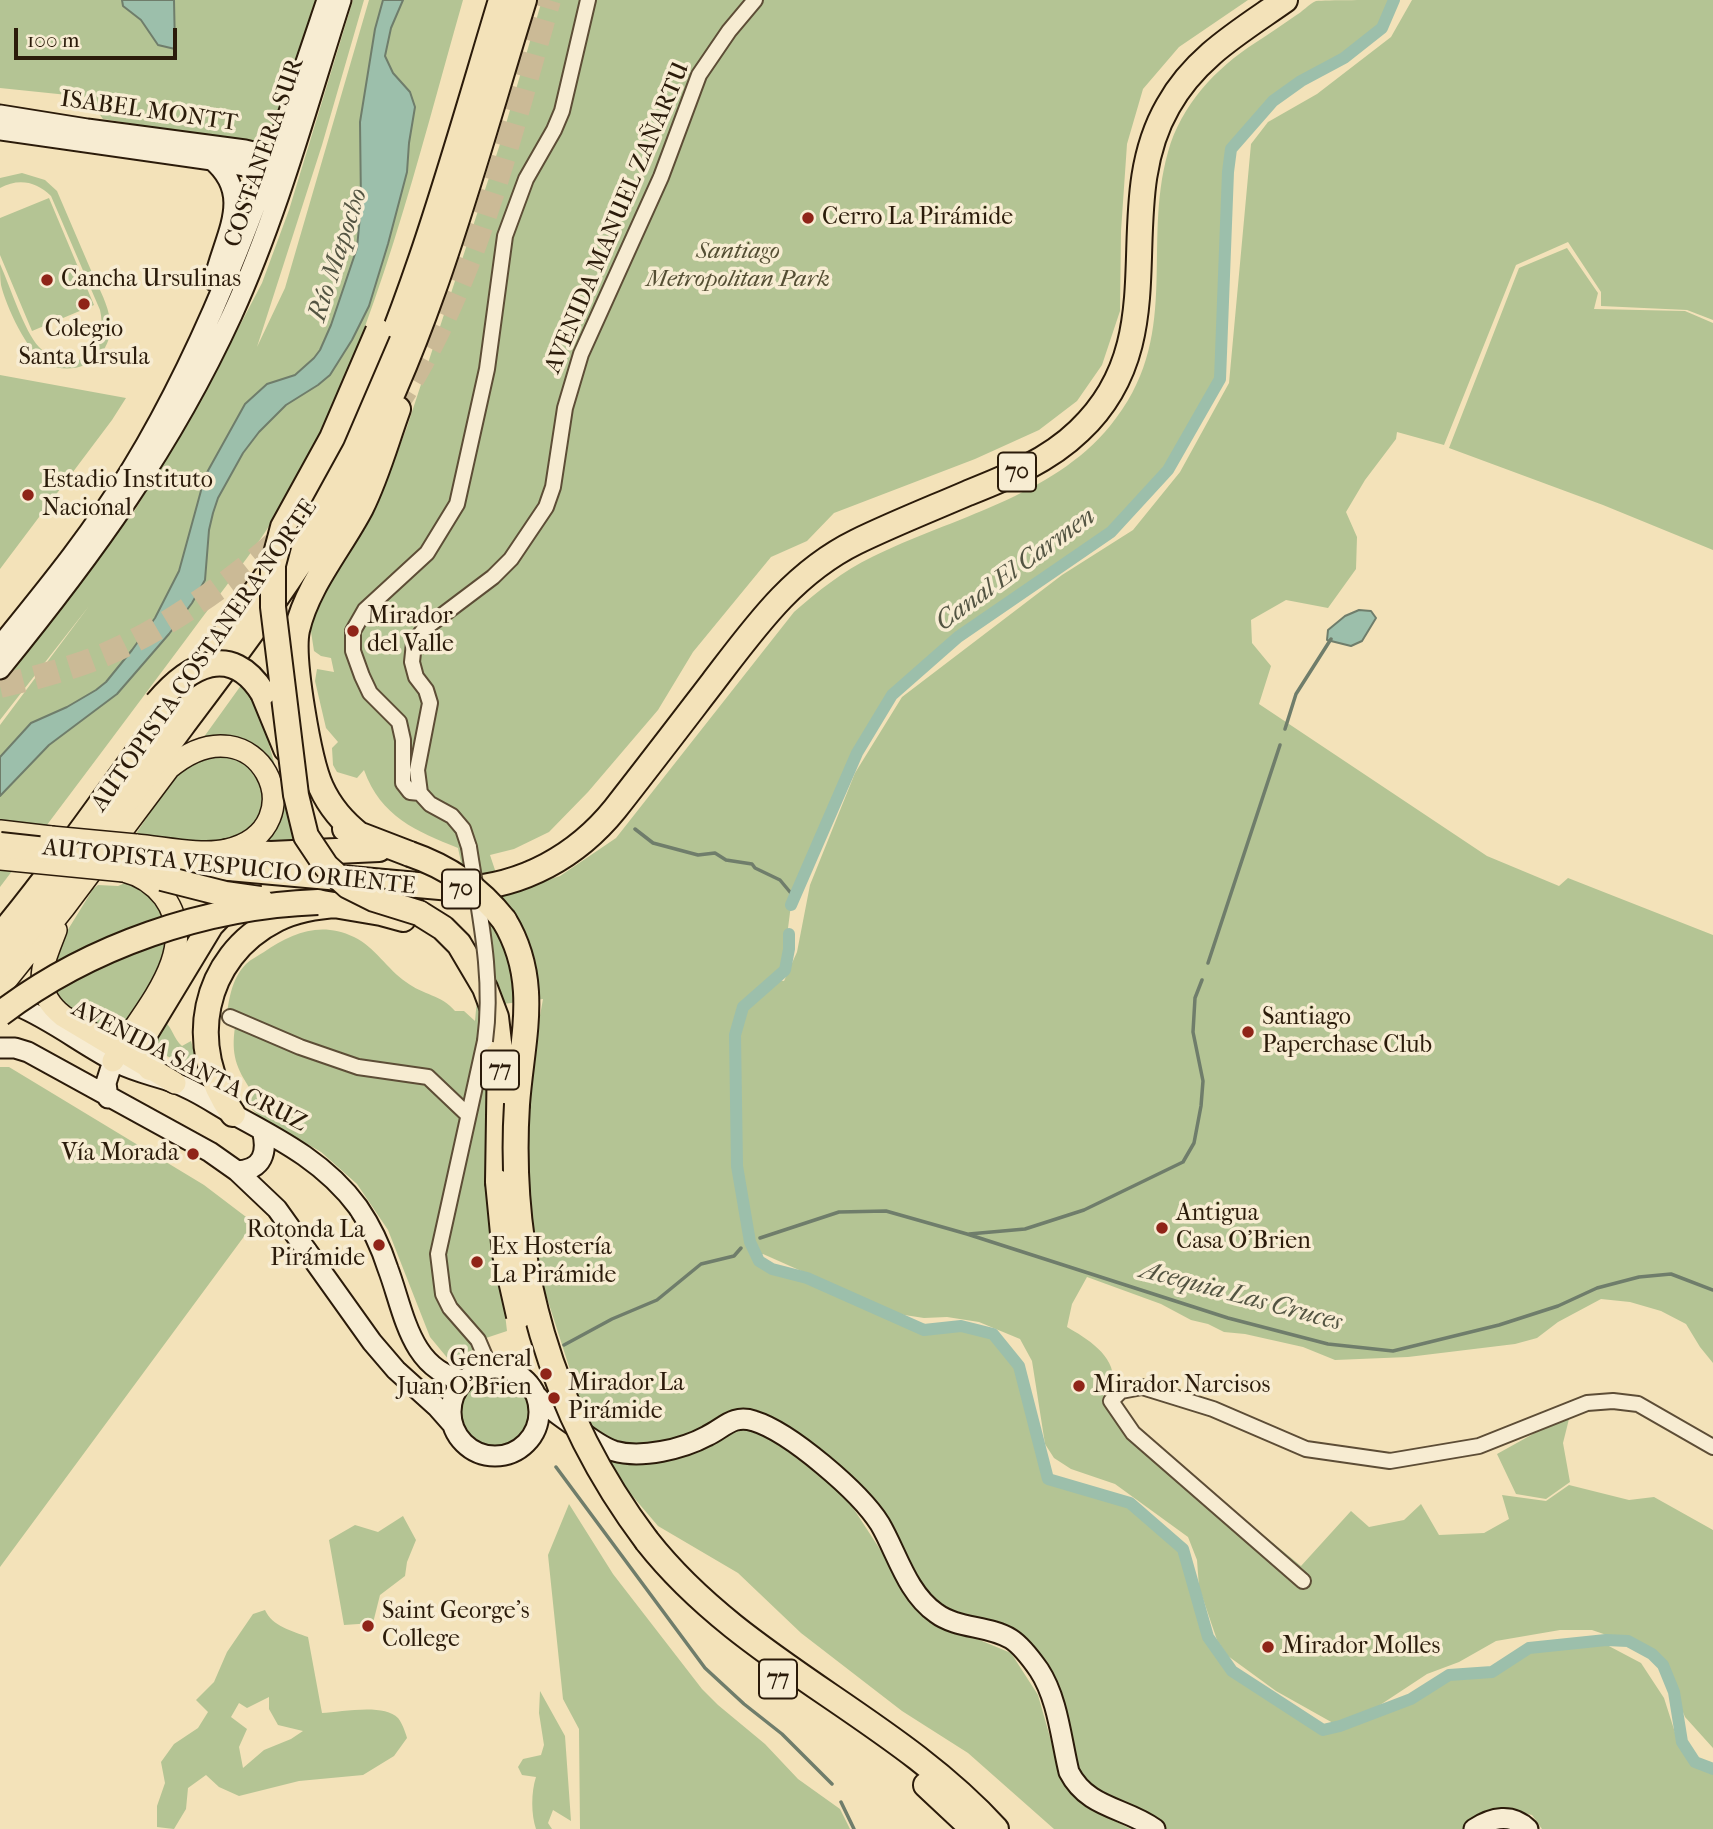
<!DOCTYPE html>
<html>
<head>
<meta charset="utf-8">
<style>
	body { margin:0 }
	#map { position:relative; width:1713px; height:1829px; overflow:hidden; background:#f3e2b9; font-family:"IM FELL French Canon",serif }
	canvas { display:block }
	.scale { position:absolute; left:14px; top:28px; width:163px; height:32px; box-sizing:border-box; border:4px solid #2b1b0a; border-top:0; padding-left:9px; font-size:21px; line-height:24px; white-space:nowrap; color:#2b1b0a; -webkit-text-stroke:5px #f7ecd2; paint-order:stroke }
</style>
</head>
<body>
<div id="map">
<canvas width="1713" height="1829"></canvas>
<div class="scale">100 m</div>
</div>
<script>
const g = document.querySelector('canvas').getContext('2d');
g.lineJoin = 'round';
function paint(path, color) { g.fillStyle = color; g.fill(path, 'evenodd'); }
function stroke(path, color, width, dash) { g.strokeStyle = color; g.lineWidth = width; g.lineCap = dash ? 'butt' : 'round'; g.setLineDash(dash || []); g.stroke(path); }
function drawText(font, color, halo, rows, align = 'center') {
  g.font = font + ' "IM FELL French Canon",serif'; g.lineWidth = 7; g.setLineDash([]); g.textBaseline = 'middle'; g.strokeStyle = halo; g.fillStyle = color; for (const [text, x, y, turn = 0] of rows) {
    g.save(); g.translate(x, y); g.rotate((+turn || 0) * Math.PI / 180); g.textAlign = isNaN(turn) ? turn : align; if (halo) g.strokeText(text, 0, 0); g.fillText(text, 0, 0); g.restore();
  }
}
paint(new Path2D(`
	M0 0H322L268 146 103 119 87 97 0 88Z
	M353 0H364L322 145 257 347 285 288 369 0H463C417 161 379 324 301 473 270 532 227 584 187 638 125 721 63 804 0 887V725L89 606 0 720V683L135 510 195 411 262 283 289 210Z
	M542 0H1248L1179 47 1143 89 1127 144 1121 231 1120 311 1102 365 1077 401 1039 430 975 459 834 513 807 541 771 557 693 652 658 710 588 792 549 832 514 849 490 855 503 894 560 876 616 838 794 612C818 591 843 571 872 557 951 518 1052 497 1110 426 1183 338 1141 248 1168 152 1181 105 1216 68 1255 43 1269 34 1282 25 1295 16 1302 12 1309 4 1316 1 1325 0 1377 0 1390 0L1379 25 1342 55 1299 78 1270 99 1227 147 1224 172 1217 378 1165 468 1109 529 956 634 890 692 853 751 792 897 783 967 769 979 784 981 797 952 810 885 855 773 902 697 1062 575 1133 530 1180 472 1229 383 1251 144 1268 122 1317 94 1391 37 1412 0H1713V320L1687 310 1601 306V292L1568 242 1516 265 1444 445 1397 432 1396 439 1365 480 1346 512 1357 537 1356 569 1328 608 1286 600 1251 620 1252 643 1271 666 1259 704 1487 856 1559 886 1568 878 1713 935V1363L1700 1347 1686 1324 1661 1311 1630 1302 1601 1299 1558 1322 1537 1338 1515 1344 1408 1357 1335 1360 1303 1347 1245 1334 1224 1332 1208 1324 1191 1320 1161 1304 1087 1277 1072 1304 1067 1327C1086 1338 1115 1355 1113 1381 1113 1388 1108 1396 1106 1403L1130 1420 1190 1475 1301 1566 1351 1511 1369 1527 1404 1520 1421 1504 1439 1535 1484 1533 1509 1519 1502 1495 1546 1501 1569 1485 1629 1500 1654 1497 1713 1530V1748L1685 1717 1677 1698 1676 1688 1649 1656 1621 1640 1592 1630H1560L1496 1641 1459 1662 1427 1674 1377 1707 1352 1718 1333 1723 1276 1691 1228 1656 1217 1640 1199 1587 1197 1560 1188 1537 1115 1484 1071 1469 1054 1458 1045 1444 1032 1361 1020 1339 979 1322 947 1317 924 1318 898 1314 763 1254 755 1260 771 1272 806 1282 923 1333 961 1329 991 1337 1015 1367 1045 1481 1128 1506 1180 1551 1205 1639 1229 1673 1322 1734 1341 1730 1412 1702 1441 1679 1493 1668 1516 1653 1541 1649 1605 1644 1641 1663 1664 1698 1679 1745 1704 1763 1713 1767V1829H1542L1532 1815 1514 1811 1481 1817 1463 1829H1164L1093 1789 1076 1771 1045 1663 945 1610 929 1598 881 1516 783 1427 710 1428 679 1439 617 1447 588 1426 539 1273 526 1173 527 1088 543 999 495 1005 486 1149 507 1331 486 1338 454 1366 430 1337 388 1230 357 1184 321 1152 259 1116 244 1101 251 1090C236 1068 231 1054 235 1027L226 1024C228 1003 231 979 246 964 251 959 258 956 264 952 292 933 320 921 354 937 375 947 387 969 406 982 423 995 442 995 455 1011H464L475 1021 481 956 458 848C416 831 381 817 364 770L357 778 337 772 333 765 332 748 338 742 326 728 315 681 317 669 334 672 331 658 321 656 314 651 310 625 325 590 362 525 393 463 407 427 501 141Z
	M22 173 45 180 57 191C69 219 81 247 93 275 100 290 108 305 110 320 116 356 76 380 46 363 27 352 6 306 1 285 0 278 0 270 0 264 10 286 24 331 39 347 70 380 110 353 100 310L51 196C36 181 18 178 0 188V178Z
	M49 198 94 305 32 331 0 255V218Z
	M1567 248 1598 293 1594 309 1685 311 1713 323V550L1603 505 1449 448 1519 268Z
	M0 375 126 398 112 420 0 569Z
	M242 684 259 709 283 794 305 848 246 850 277 780 201 741Z
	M229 755 252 768 263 791 260 815 242 838 197 844 135 835 175 776 187 763Z
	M125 883 140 886 165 905 167 962 116 1036 105 1035 52 995 56 949 93 889 98 885 118 886Z
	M164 1021C173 1028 173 1038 182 1046L191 1041 203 1085 181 1071 178 1062 152 1048Z
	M0 1067H9L204 1185 254 1223 0 1567Z
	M461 1412a34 34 0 1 1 68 0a34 34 0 1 1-68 0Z
	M1569 1419 1563 1443 1570 1482 1546 1499 1516 1494 1497 1454 1542 1429Z
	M735 1423 770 1438 844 1494 924 1617 1011 1653 1038 1695 1063 1783 1086 1807 1131 1829H1054L968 1753 902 1711 801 1633 738 1573 658 1526 594 1451 631 1464 679 1454Z
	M569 1504 613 1574 702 1689 718 1705 765 1744 798 1779 840 1809 850 1829H580L579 1729 563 1699 548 1555Z
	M403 1516 416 1540 407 1562 405 1576 380 1595 373 1623 344 1625 329 1540 355 1525 378 1532Z
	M265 1610C272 1626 292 1631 308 1637L322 1713C341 1712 384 1703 398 1718 402 1723 405 1731 407 1738L394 1756 363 1775 299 1781 239 1796 219 1787 206 1775 188 1788 186 1809 174 1829 157 1827V1806L165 1783 161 1762 174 1744 198 1728 208 1712 196 1700 214 1682 227 1652 253 1614ZM269 1697V1709L278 1725 303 1731 291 1739 264 1750 243 1768 239 1747 247 1729 231 1717 239 1703 247 1708Z
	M540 1691 565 1736 571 1821 553 1810 548 1823 552 1829H536C531 1815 531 1792 536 1777L522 1775 518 1767 523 1759 541 1755 544 1745 539 1713Z`), '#b4c494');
const water = new Path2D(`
	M122 0H174L175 49 158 45 141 20 123 6Z
	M383 0H403L391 28 385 56 393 73 410 92 415 107 409 143 407 172 388 244 369 306 352 340 330 375 318 385 286 405 259 432 243 453 218 498 213 513 209 530 205 580 192 603 169 634 117 694 49 745 0 796V757L31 723 67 707 96 690 106 682 132 650 155 618 179 571 205 476 245 404 267 384 295 375 314 358 320 350 331 325 357 248 361 205 360 122 375 29Z
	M1359 610 1371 611 1376 618 1362 641 1351 646 1327 640 1328 630 1345 616Z`);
paint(water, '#9cbfab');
stroke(water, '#6f7d6b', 2);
stroke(new Path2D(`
	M1285 729 1296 694 1331 639
	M635 829 653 843 698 855 715 853 726 860 752 864 755 868 780 880 795 898
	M1208 963 1280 745
	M969 1234 1025 1229 1084 1210 1183 1162 1194 1143 1201 1106 1203 1081 1193 1032 1195 998 1202 980
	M760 1238 839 1212 886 1211 967 1234 1228 1318 1328 1344 1393 1351 1499 1325 1558 1306 1597 1288 1639 1277 1671 1274 1713 1290
	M564 1345 612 1319 657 1300 701 1264 734 1256 741 1248
	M556 1467 705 1668 744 1704 782 1734 832 1784
	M841 1802 854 1829`), '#6f7d6b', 3.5);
stroke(new Path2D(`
	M791 905 857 753 892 695 958 637 1111 532 1168 470 1220 379 1228 172 1231 149 1273 101 1301 81 1344 58 1382 28 1394 0
	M789 934V949L785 970 743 1007 735 1035 737 1166 750 1242 759 1261 772 1269 807 1278 924 1330 961 1326 993 1334 1019 1366 1048 1479 1130 1503 1183 1549 1208 1637 1232 1671 1323 1730 1340 1726 1411 1699 1449 1675 1492 1672 1529 1648 1606 1640 1628 1641 1652 1654 1663 1665 1674 1692 1682 1742 1695 1762 1713 1769`), '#9cbfab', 12);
stroke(new Path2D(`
	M393 410C475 288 508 139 549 0
	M0 686C35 678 70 669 104 655 164 630 239 577 287 532`), '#cbba96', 24, [24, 12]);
const street = new Path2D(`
	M420 793 410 792 403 783V740L399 722 370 693 362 676 353 651V631L365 610 427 553 457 504 487 369 505 236 526 179 554 130 562 111 588 0
	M469 847 463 829 452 816 430 804 420 793 417 770 430 703 426 690 416 677 412 662 414 643 424 629 493 577 511 559 546 507 553 487 565 408 581 354 661 177 699 75 729 31 755 0
	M230 1017 300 1047 358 1067 428 1077 468 1115
	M485 1041 438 1254 443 1294 450 1308 478 1340 490 1368
	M1303 1581 1133 1433 1111 1401 1121 1391 1142 1387 1213 1409 1306 1449 1390 1461 1479 1446 1587 1403 1613 1401 1638 1404 1713 1447`);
const secondary = new Path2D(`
	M0 115 87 129 245 150 286 160
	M0 130 212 160 281 173
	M212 160C255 196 223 237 214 281
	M0 646C47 588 93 532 132 468 220 323 273 160 327 0
	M0 669C92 556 171 448 232 315 278 214 307 106 341 0
	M18 1006C54 1021 85 1047 120 1064 138 1073 157 1076 175 1083 195 1090 213 1103 231 1113 279 1139 325 1162 358 1207 371 1226 381 1247 388 1269 404 1311 410 1371 464 1380
	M0 1048H15L28 1052 210 1152 237 1171 277 1209 372 1342 396 1370 437 1407 452 1424
	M108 1098 106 1083 113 1061
	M237 1171C263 1170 268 1152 262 1130
	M451 1412a44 44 0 1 1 88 0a44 44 0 1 1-88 0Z
	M537 1396C547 1408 561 1417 574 1426 586 1435 599 1446 614 1451 641 1459 683 1449 707 1436 724 1428 733 1414 754 1421 790 1432 860 1492 880 1524 897 1553 907 1593 936 1613 957 1629 988 1625 1011 1639 1022 1646 1032 1660 1039 1670 1058 1699 1061 1739 1069 1772 1088 1809 1125 1807 1155 1829
	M1474 1829C1492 1817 1512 1813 1528 1829`);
const primary = new Path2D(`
	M0 831 51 837
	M56 930C44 962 29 989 63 1016L175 1083
	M0 988 64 908 169 768C258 694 320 828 227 850 201 856 162 847 136 845
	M113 1061C139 1014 204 952 164 897 154 884 140 875 124 871`);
const highway = new Path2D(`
	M263 693 286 749
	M345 829 410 854
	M361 836C344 823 330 807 321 787 309 761 291 658 297 630 307 586 340 548 361 508 377 476 386 442 398 409
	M227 852 271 854 379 849
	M129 859 462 889C523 886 577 856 615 809 648 767 680 725 713 682 755 627 793 573 856 542 893 524 931 509 968 493 1008 477 1048 461 1079 431 1179 337 1108 210 1168 106 1195 57 1241 31 1285 0
	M322 903 381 913 403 919
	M419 913 443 928 459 944 485 988 496 1017 500 1051 498 1182
	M504 920C541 981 522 1038 517 1104
	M0 936C62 861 116 781 174 703 236 619 301 536 347 443 415 302 456 149 501 0
	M0 966C63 888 122 807 182 726 242 646 304 565 352 477 432 329 474 161 524 0
	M150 1068 143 1047 145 1034 211 925 229 906
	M233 1114C185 1048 201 957 277 919 297 909 318 906 339 905
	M647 1541C742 1662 893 1716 996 1829
	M926 1785 973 1829`);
stroke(street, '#5d4d36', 18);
stroke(secondary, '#2b1b0a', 23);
stroke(primary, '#2b1b0a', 24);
stroke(highway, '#2b1b0a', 28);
stroke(street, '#f7ecd2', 14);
stroke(secondary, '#f7ecd2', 19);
stroke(primary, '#f3e2b9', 21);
stroke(highway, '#f3e2b9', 24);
const streetBridge = new Path2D(`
	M469 847C479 912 494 976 485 1041`);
const primaryBridge = new Path2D(`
	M51 837 136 845
	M0 859 124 871`);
const highwayBridge = new Path2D(`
	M378 331 332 438 283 527 273 565V607L296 795 306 836 326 866 348 886 374 899 419 913
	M157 703C188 666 231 641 263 693
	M0 845 129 859
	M410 854C448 867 479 888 504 920
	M162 878 225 894 260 899
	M0 1014C89 946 206 906 318 902
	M517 1104C507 1262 551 1414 647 1541
	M498 1182 505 1254 519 1316`);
stroke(streetBridge, '#5d4d36', 18, []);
stroke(primaryBridge, '#2b1b0a', 24, []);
stroke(highwayBridge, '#2b1b0a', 28, []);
stroke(streetBridge, '#f7ecd2', 14);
stroke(primaryBridge, '#f3e2b9', 21);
stroke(highwayBridge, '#f3e2b9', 24);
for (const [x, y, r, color] of [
	[808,218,7,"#8f2418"],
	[47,280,7,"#8f2418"],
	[84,304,7,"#8f2418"],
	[28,495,7,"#8f2418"],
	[353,631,7,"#8f2418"],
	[1248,1032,7,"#8f2418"],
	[193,1154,7,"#8f2418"],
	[1162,1228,7,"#8f2418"],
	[379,1245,7,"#8f2418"],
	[477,1262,7,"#8f2418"],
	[546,1374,7,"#8f2418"],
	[1079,1386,7,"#8f2418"],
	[554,1398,7,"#8f2418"],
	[368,1626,7,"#8f2418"],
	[1268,1647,7,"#8f2418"]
]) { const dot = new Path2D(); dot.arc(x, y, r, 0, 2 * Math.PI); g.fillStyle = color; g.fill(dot); stroke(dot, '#f7ecd2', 2.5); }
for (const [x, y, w] of [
	[1017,472,38],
	[461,889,38],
	[500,1070,38],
	[778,1679,38]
]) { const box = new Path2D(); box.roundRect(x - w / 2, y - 19.5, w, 39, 5); g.fillStyle = '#f7ecd2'; g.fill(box); stroke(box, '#2b1b0a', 2); }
drawText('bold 23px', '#2b1b0a', null, [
	["70",1017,472],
	["70",461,889],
	["77",500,1070],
	["77",778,1679]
]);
drawText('24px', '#2b1b0a', '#f7ecd2', [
	["ISABEL MONTT",149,112,8],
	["COSTANERA SUR",265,153,-71],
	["AVENIDA MANUEL ZAÑARTU",618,218,-67],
	["AUTOPISTA COSTANERA NORTE",205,656,-55],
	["AUTOPISTA VESPUCIO ORIENTE",229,868,6],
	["AVENIDA SANTA CRUZ",189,1067,27]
]);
drawText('24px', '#2b1b0a', '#f7ecd2', [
	["Cerro La Pirámide",822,218],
	["Cancha Ursulinas",61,280],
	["Colegio",84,330,"center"],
	["Santa Úrsula",84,358,"center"],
	["Estadio Instituto",42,481],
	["Nacional",42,509],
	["Mirador",367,617],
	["del Valle",367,645],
	["Santiago",1262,1018],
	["Paperchase Club",1262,1046],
	["Vía Morada",179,1154,"right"],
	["Antigua",1176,1214],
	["Casa O'Brien",1176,1242],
	["Rotonda La",365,1231,"right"],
	["Pirámide",365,1259,"right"],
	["Ex Hostería",491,1248],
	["La Pirámide",491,1276],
	["General",532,1360,"right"],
	["Juan O'Brien",532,1388,"right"],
	["Mirador La",568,1384],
	["Pirámide",568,1412],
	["Mirador Narcisos",1093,1386],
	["Saint George's",382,1612],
	["College",382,1640],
	["Mirador Molles",1282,1647]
], 'left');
drawText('italic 24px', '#544e33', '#f7ecd2', [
	["Santiago",738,252],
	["Metropolitan Park",738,280]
]);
drawText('italic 26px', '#535442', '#f7ecd2', [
	["Río Mapocho",339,255,-72],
	["Canal El Carmen",1016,570,-36],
	["Acequia Las Cruces",1241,1297,15]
]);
</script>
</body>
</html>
